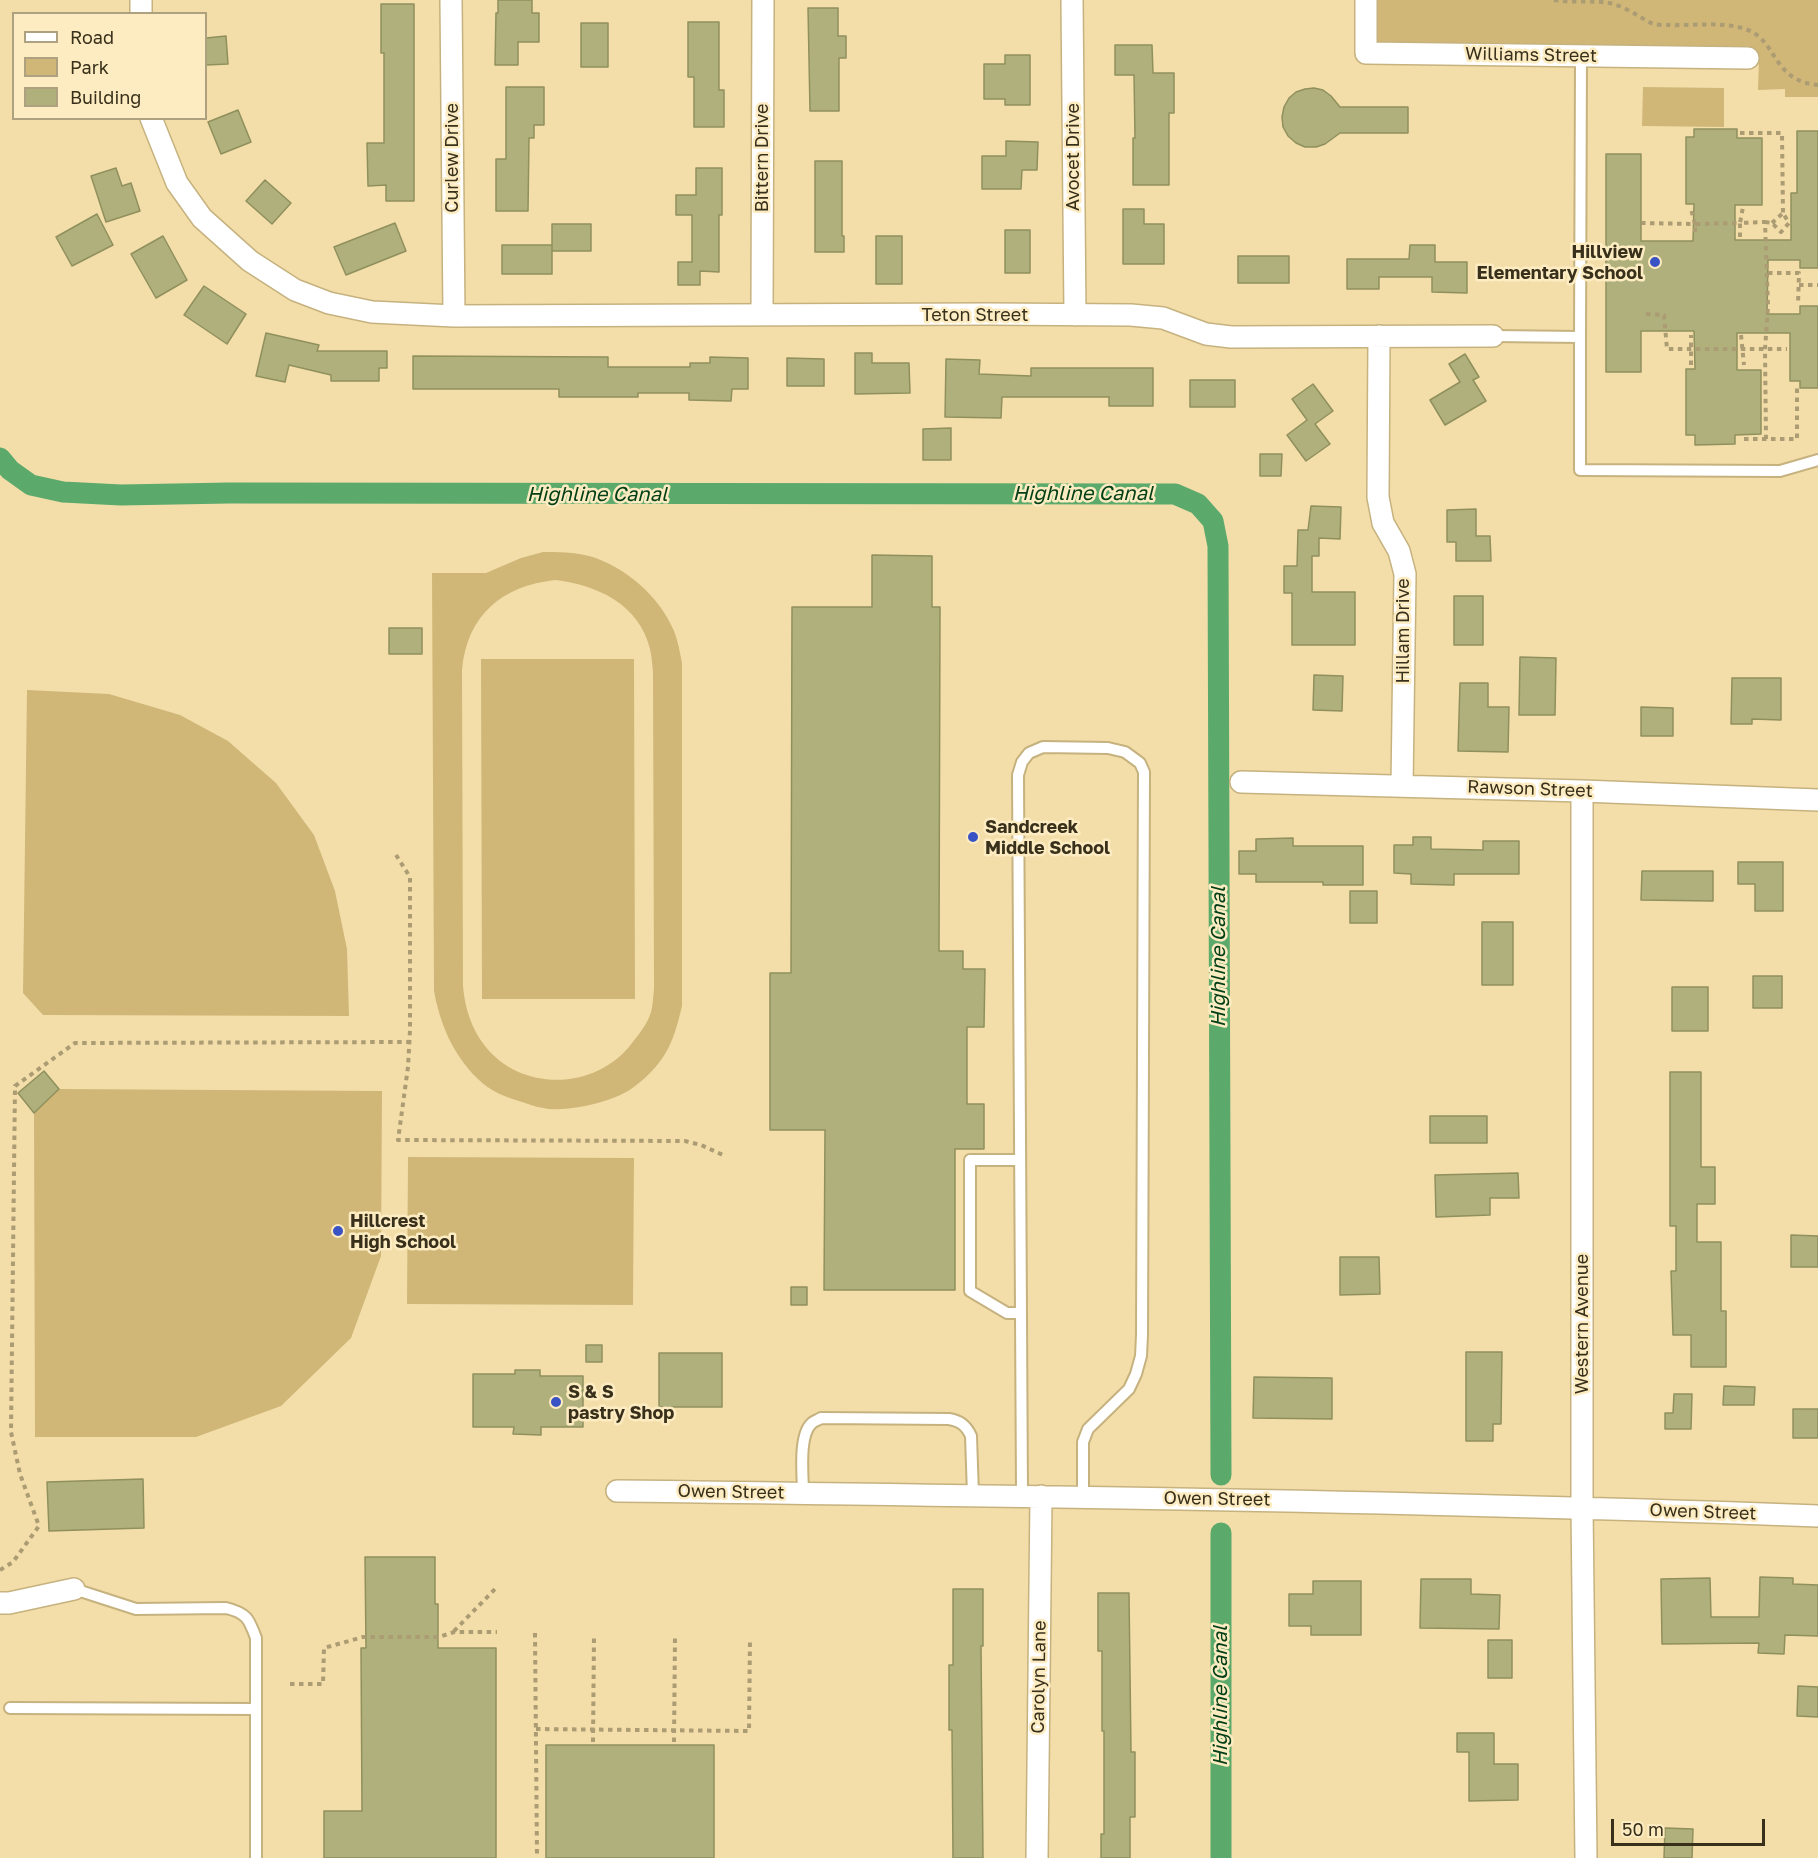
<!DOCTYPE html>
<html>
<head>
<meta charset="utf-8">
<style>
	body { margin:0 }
	#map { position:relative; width:1818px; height:1858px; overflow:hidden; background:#f3deaa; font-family:"Golos Text",sans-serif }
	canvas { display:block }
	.legend { position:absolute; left:12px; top:12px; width:195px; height:108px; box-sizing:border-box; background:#fdecc2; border:2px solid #aea17f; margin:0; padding:8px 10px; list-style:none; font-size:18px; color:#38301b }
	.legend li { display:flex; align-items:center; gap:12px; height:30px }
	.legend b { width:30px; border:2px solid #aea17f }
	.scale { position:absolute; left:1611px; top:1819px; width:154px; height:27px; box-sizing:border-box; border:3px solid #38301b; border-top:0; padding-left:8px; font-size:18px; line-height:21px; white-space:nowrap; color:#38301b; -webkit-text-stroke:4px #fdecc2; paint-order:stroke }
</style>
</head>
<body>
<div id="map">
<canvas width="1818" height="1858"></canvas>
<ul class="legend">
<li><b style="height:8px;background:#fff"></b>Road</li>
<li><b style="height:16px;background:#d0b777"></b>Park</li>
<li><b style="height:16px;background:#afb07b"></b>Building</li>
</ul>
<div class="scale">50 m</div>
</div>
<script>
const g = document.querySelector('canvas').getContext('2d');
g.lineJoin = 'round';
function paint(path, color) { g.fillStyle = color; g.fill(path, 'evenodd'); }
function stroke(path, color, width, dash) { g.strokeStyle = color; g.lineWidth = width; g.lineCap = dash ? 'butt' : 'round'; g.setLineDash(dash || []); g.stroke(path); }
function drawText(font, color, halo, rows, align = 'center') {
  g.font = font + ' "Golos Text",sans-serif'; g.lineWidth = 5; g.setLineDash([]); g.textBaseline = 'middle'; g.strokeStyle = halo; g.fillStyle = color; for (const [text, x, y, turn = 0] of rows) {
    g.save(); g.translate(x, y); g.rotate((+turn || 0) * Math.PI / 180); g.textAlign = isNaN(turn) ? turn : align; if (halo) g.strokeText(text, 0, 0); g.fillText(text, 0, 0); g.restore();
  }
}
paint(new Path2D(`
	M1366 0H1818V97H1785V89L1758 90 1759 58 1366 53Z
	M1643 87 1724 88V127L1642 126Z
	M543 552C558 552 574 552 589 556 625 566 660 597 674 631 678 641 680 653 682 663V1006C677 1027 672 1047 658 1064 651 1073 640 1083 631 1089 612 1102 566 1113 543 1108 536 1107 529 1104 522 1102 505 1097 490 1091 478 1079 453 1055 440 1024 434 991L432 573H486L521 558ZM555 580C597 585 639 604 650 649 652 657 652 665 653 672L654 989C653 997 653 1005 651 1012 648 1023 639 1034 632 1043 597 1090 522 1093 485 1046 471 1028 465 1008 463 986L462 670C467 615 502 586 555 580Z
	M481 659H634L635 999H482Z
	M27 690 109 694 180 715 228 741 276 783 314 835 335 891 347 949 349 1016 43 1015 23 993Z
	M59 1089 382 1091 381 1256 351 1338 281 1406 196 1437H35L34 1113Z
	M408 1157 634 1158 633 1305 407 1304Z`), '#d0b777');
stroke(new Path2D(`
	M0 458 10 470 31 485 63 492 121 495 229 493 1175 494 1198 504 1213 521 1218 546 1221 1475
	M1221 1533V1858`), '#5ca96c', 21);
const building = new Path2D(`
	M498 0H532V13H539V42H518V65H495L496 13H498Z
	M381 4H414V201H386V185L368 186 367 143H384V53H381Z
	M808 8H838V36H846V58H839V111H810Z
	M688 22H719V90H724V127H694V77H688Z
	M581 23H608V67H581Z
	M226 36 228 64 206 65V38Z
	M1115 45H1152L1153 73H1174V113H1169V185H1133V138H1135L1134 75H1115Z
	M1005 55H1030V105H1005V99H984V64H1005Z
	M506 87H544V125H534V138H529L528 211H496V159H506Z
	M1314 88 1323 90 1331 96 1340 107H1408V133H1340L1325 144 1316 147H1305L1296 143 1288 136 1283 127 1282 117 1284 107 1289 98 1296 92 1305 89Z
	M238 110 251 142 221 154 208 122Z
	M1694 129H1737V138H1762V205H1735V240H1791V193H1797V131H1818V268H1800V260H1768L1767 314H1800V306H1818V388H1800V381H1790V333H1737V370H1761V434L1735 435V444L1695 445V435H1686V369H1695L1694 331H1641V372H1606V154H1641V241H1693L1694 204H1686V137H1694Z
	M1006 141 1038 142 1037 170H1022L1021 189H982V156H1006Z
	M815 161H842V236H844V252H815Z
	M116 168 122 186 131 183 140 211 106 222 91 176Z
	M696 168H722V215H719V272L700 271V285H678V262H692V215H676V195H696Z
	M265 180 291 203 272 224 246 201Z
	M1123 209H1144V224H1164V264H1123Z
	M97 214 113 245 72 266 56 237Z
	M395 223 406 251 346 275 334 247Z
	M552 224H591V251H552Z
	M1005 230H1030V273H1005Z
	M163 236 187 280 156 298 131 254Z
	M876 236H902V284H876Z
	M502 245H552V274H502Z
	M1410 245H1435V262H1467V293L1432 292V277H1379V289H1347V259H1409Z
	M1238 256H1289V283H1238Z
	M204 286 246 314 227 344 184 315Z
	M266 333 319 345 317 351H387V368H379V381H331V375L289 365 285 382 256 376Z
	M855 353H872V363H909L910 393 855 394Z
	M1465 354 1479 377 1473 380 1486 401 1445 425 1430 400 1460 382 1449 364Z
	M413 356 608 357V367H690V363H710V357L748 358V389H732L731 401 689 400V393H638V397H559V389H413Z
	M787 358 824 359V386H787Z
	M946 359 980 360 979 374 1031 376V368H1153V406H1109V397H1002L1001 418 945 417Z
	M1190 380H1235V407H1190Z
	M1313 384 1333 411 1315 424 1330 444 1306 461 1287 435 1307 420 1292 399Z
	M951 428V460H923V429Z
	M1260 454H1282L1281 476H1260Z
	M1311 506 1341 507 1340 539 1319 538V556H1312V592H1355V645H1292V593H1284V566H1297L1298 530H1308Z
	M1476 509V536H1490L1491 561H1456V542H1447V510Z
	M872 555 932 556V607H940L939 951H963V969H985L984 1027H967V1104H984V1149H955V1290H824L825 1130H770V973H791L792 607H872Z
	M1454 596H1483V645H1454Z
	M389 628H422V654H389Z
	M1520 657 1556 658 1555 715H1519Z
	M1314 675 1343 676 1342 711 1313 710Z
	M1732 678H1781V720L1752 719V724H1731Z
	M1460 683H1488V707H1509L1508 752 1458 751Z
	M1641 707 1673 708V736H1641Z
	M1413 837H1431V849L1483 850V841H1519V874H1454V885L1411 884V874L1394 873V845H1413Z
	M1293 838V846H1363V885H1323V882H1256V874H1239V851H1256V839Z
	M1738 862H1783V911H1755V884H1738Z
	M1642 871H1713V901L1641 900Z
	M1350 891H1377V923H1350Z
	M1482 922H1513V985H1482Z
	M1753 976H1782V1008H1753Z
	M1672 987H1708V1031H1672Z
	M44 1071 59 1089 34 1113 18 1093Z
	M1670 1072H1701V1167H1715V1204H1697V1242H1721V1311H1726V1367H1691V1335H1673L1671 1271H1676V1226H1670Z
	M1430 1116H1487V1143H1430Z
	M1518 1173 1519 1198H1490V1215L1436 1217 1435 1175Z
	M1791 1235 1818 1236V1267H1791Z
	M1340 1257H1379L1380 1294 1340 1295Z
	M791 1287H807V1305H791Z
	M586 1345H602V1362H586Z
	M1466 1352H1502L1501 1424H1493V1441H1466Z
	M659 1353H722V1407H659Z
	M515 1370H540V1376H583V1427H541V1435L513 1434 514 1427H473V1374H515Z
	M1254 1377 1332 1378V1419L1253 1418Z
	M1724 1386 1755 1387 1754 1405H1723Z
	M1674 1394H1692L1691 1429H1665V1413H1673Z
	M1793 1409H1818V1438H1793Z
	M143 1479 144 1528 49 1531 47 1482Z
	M365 1557H435V1604H438V1648H496V1858H324V1811H362L361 1648H366Z
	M1760 1577 1793 1578V1584L1818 1585V1636L1785 1635 1784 1654 1758 1653 1759 1643 1662 1644 1661 1579 1710 1578 1711 1617H1759Z
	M1421 1579H1471V1594L1500 1595 1499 1629 1420 1628Z
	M1313 1581H1361V1635H1311V1626H1289V1594H1313Z
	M953 1589H983V1646H981L983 1858H953L952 1730H949V1665H953Z
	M1098 1593H1129L1131 1752H1135V1817H1130V1858H1101V1834H1104V1731H1102V1651H1098Z
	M1488 1640H1512V1678H1488Z
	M1798 1686 1818 1687V1717L1797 1716Z
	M1457 1733H1494V1764H1518V1800L1469 1801V1752H1457Z
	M546 1745H714V1858H546Z
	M1665 1828 1693 1829 1692 1858H1664Z`);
paint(building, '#afb07b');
stroke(building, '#90905d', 1.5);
const service = new Path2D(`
	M1493 336 1580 337 1581 56
	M1580 337V470L1780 471 1818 460
	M1020 1160H970V1291L1007 1313H1021
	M803 1493C803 1476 798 1435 812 1423 814 1421 818 1420 821 1418L949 1419C960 1421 966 1425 971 1436L973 1495
	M1022 1495 1018 775 1022 762 1029 753 1043 747 1108 748 1125 752 1140 763 1144 772 1142 1335 1141 1356 1136 1374 1129 1389 1088 1429 1083 1442V1496
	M74 1589 136 1609 226 1608C247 1613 249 1619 256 1638V1858
	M10 1708 256 1709`);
const minor = new Path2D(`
	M451 0 454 316
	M1072 0 1075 315
	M1366 0V53L1748 58
	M141 14V0
	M151 118 177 183 202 218 250 261 295 290 329 303 372 312 454 316 987 314 1131 315 1163 318 1206 334 1231 337 1493 336
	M762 315 763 0
	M1379 336 1378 497 1383 523 1399 551 1405 574 1402 786
	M1241 782 1582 791 1818 800
	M1582 791V1507L1586 1858
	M617 1491C1017 1496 1418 1501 1818 1516
	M0 1603H9L74 1589
	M1037 1858 1041 1496`);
stroke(service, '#c6b27f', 14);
stroke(minor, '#c6b27f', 24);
stroke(new Path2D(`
	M1554 0C1572 3 1591 0 1609 3 1620 5 1632 12 1642 18 1646 20 1650 23 1654 24 1658 25 1664 25 1668 25 1693 26 1721 21 1745 29 1778 39 1771 81 1818 85
	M1740 133H1782L1783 213
	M1765 222 1772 223 1781 232 1789 223 1783 213 1772 223
	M1641 223 1695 224 1691 209
	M1695 232V224L1740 223 1743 207
	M1740 237V223L1765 222 1768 307 1765 349 1766 439
	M1768 273H1799L1798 304
	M1799 285H1818
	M1646 314 1664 315 1667 349H1787
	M1741 335 1744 365
	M1691 365V335
	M1744 439H1797V388
	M396 855 410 877V1030L408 1067 398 1140 685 1141 701 1145 725 1156
	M0 1570 13 1562 39 1526 20 1474 11 1432 15 1086 75 1043 409 1042
	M454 1631 498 1586
	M535 1633 537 1856
	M290 1684H323L324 1648 363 1637H439L454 1632H497
	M536 1729 749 1731 750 1638
	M593 1742 594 1635
	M674 1742 675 1636`), '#ac9c74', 4, [4.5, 4.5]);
stroke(service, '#fff', 10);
stroke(minor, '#fff', 21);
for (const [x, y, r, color] of [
	[1655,262,6,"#3952c4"],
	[973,837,6,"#3952c4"],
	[338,1231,6,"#3952c4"],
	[556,1402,6,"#3952c4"]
]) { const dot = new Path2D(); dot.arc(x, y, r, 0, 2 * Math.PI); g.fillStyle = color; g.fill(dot); stroke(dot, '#fdecc2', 2); }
drawText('18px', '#38301b', '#fdecc2', [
	["Williams Street",1531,55,1],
	["Avocet Drive",1073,157,-90],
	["Curlew Drive",452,158,-90],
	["Bittern Drive",762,158,-90],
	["Teton Street",975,315],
	["Hillam Drive",1403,631,-90],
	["Rawson Street",1530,789,2],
	["Western Avenue",1582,1324,-90],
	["Owen Street",731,1492,1],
	["Owen Street",1217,1499,1],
	["Owen Street",1703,1512,2],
	["Carolyn Lane",1039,1677,-89]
]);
drawText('bold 18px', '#38301b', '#fdecc2', [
	["Hillview",1643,252,"right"],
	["Elementary School",1643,273,"right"],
	["Sandcreek",985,827],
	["Middle School",985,848],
	["Hillcrest",350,1221],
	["High School",350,1242],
	["S & S",568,1392],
	["pastry Shop",568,1413]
], 'left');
drawText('italic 20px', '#034018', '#fdecc2', [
	["Highline Canal",1083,494],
	["Highline Canal",597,495],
	["Highline Canal",1219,957,-90],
	["Highline Canal",1221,1696,-90]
]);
</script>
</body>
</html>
